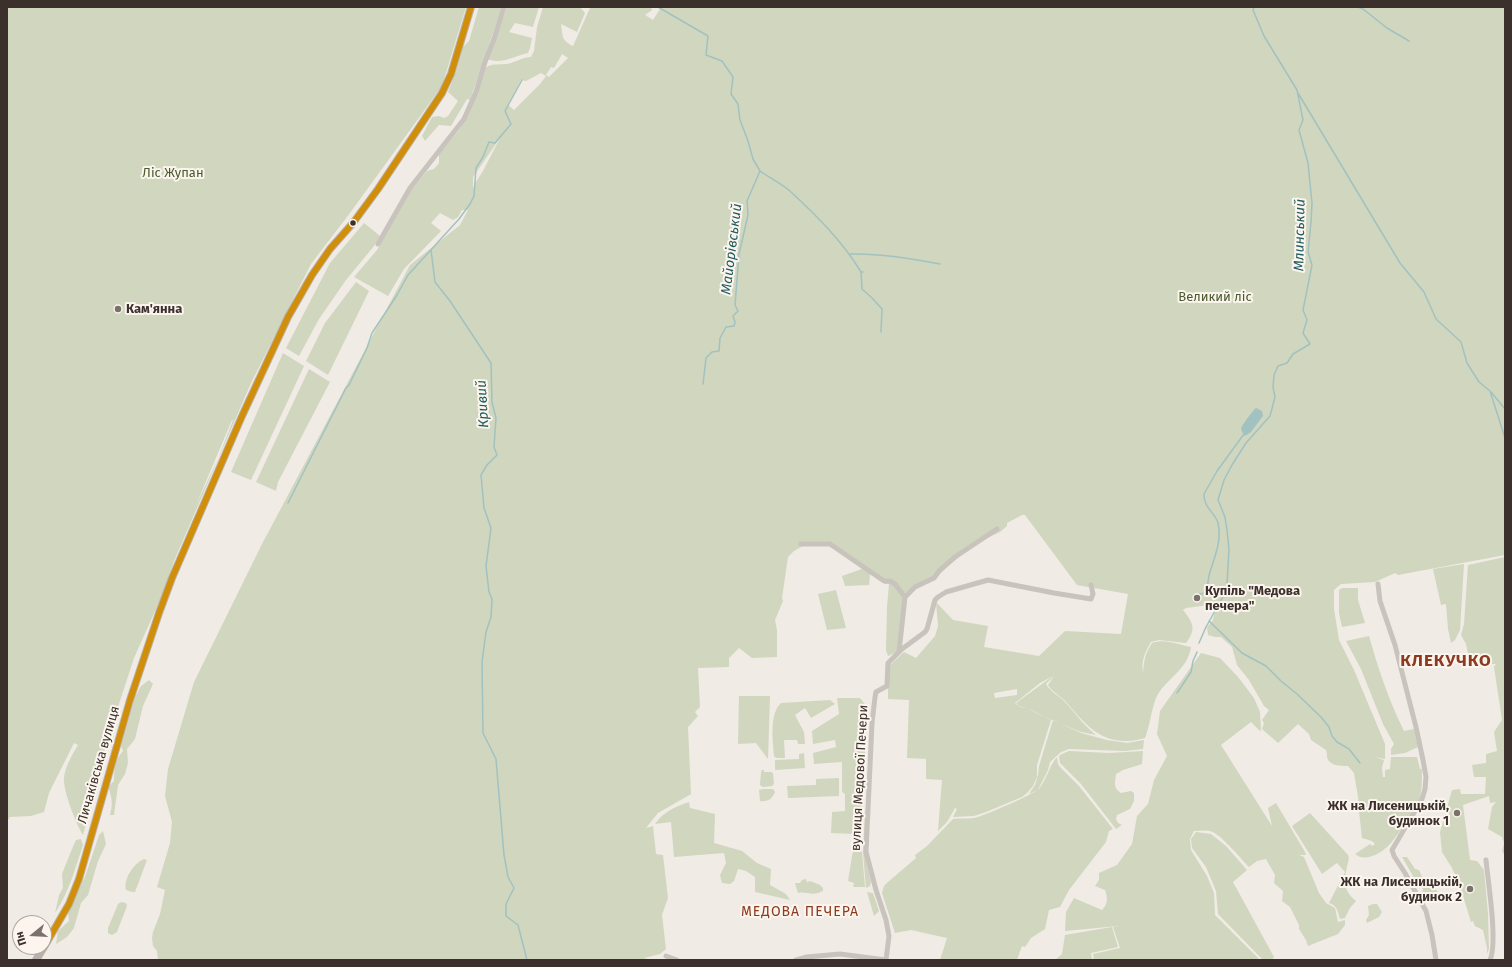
<!DOCTYPE html>
<html>
<head>
<meta charset="utf-8">
<style>
	body { margin:0 }
	#map { position:relative; width:1512px; height:967px; overflow:hidden; background:#f0ebe5; font-family:"Fira Sans",sans-serif }
	canvas { display:block }
	.frame { position:absolute; inset:0; border:8px solid #3b302b; pointer-events:none }
	.north { position:absolute; left:12px; top:915px; width:40px; height:40px; box-sizing:border-box; background:#fbf5ee; border:1px solid #aea6a0; border-radius:50%; rotate:252deg; font-size:11px; font-weight:700; line-height:16px; text-align:center; color:#3b302b }
	.north::after { content:''; display:block; margin:auto; width:14px; height:18px; background:#7a716c; clip-path:polygon(50% 0,100% 100%,50% 72%,0 100%) }
</style>
</head>
<body>
<div id="map">
<canvas width="1512" height="967"></canvas>
<div class="frame"></div>
<div class="north">Пн</div>
</div>
<script>
const g = document.querySelector('canvas').getContext('2d');
g.lineJoin = 'round';
function paint(path, color) { g.fillStyle = color; g.fill(path, 'evenodd'); }
function stroke(path, color, width, dash) { g.strokeStyle = color; g.lineWidth = width; g.lineCap = dash ? 'butt' : 'round'; g.setLineDash(dash || []); g.stroke(path); }
function drawText(font, color, halo, rows, align = 'center') {
  g.font = font + ' "Fira Sans",sans-serif'; g.lineWidth = 4; g.setLineDash([]); g.textBaseline = 'middle'; g.strokeStyle = halo; g.fillStyle = color; for (const [text, x, y, turn = 0] of rows) {
    g.save(); g.translate(x, y); g.rotate((+turn || 0) * Math.PI / 180); g.textAlign = isNaN(turn) ? turn : align; if (halo) g.strokeText(text, 0, 0); g.fillText(text, 0, 0); g.restore();
  }
}
paint(new Path2D(`
	M7 7H466L442 86 350 213 311 264 251 383 174 561 164 591 134 658 117 710 111 714 107 725 109 730 103 735 105 754 83 835C76 824 65 795 64 782 63 770 72 755 78 745L74 743 49 793 44 812 31 816 10 817 7 821ZM233 420 218 459 196 505 232 420Z
	M479 7H502L470 100 467 99 451 126 439 125 425 141 422 136 432 117 439 116 444 118 448 116 458 101 448 92 457 69 463 47 469 41Z
	M507 7H539L533 27 515 23 509 32 532 38 530 48 528 53C514 56 502 65 488 59Z
	M543 7H580L585 13 577 32 561 24C563 37 561 40 573 46L590 8 585 7H651L652 10 645 15 653 20 660 9 658 7H1505V555L1398 575 1395 573 1375 582 1341 584 1334 590V609L1339 640 1331 643 1339 640 1354 670 1385 744V759L1374 757 1384 760 1382 768 1383 777H1385V770L1390 769 1391 757H1417L1420 769H1422C1422 778 1422 789 1420 797 1417 806 1397 837 1390 844 1382 853 1365 863 1355 854L1370 844 1372 846 1375 844 1372 841 1362 838 1358 803 1377 815 1359 803 1354 773 1348 766C1341 766 1329 766 1327 757 1327 755 1327 752 1326 750L1311 740 1309 734 1298 724 1278 743 1262 729 1264 723 1262 720 1269 710 1264 706 1249 680 1237 665 1232 647 1221 637H1215L1208 635 1207 627 1213 620 1216 604 1186 608 1183 610C1193 623 1197 629 1186 643L1159 640 1151 642C1145 652 1141 661 1143 673 1144 660 1145 654 1152 643 1166 638 1178 645 1191 647 1188 670 1164 680 1156 698 1151 711 1150 725 1145 738 1140 739 1133 741 1127 741 1098 742 1083 721 1066 702 1060 695 1052 692 1048 685L1054 676 1046 684C1050 691 1056 694 1062 699 1074 711 1083 725 1096 735L1081 732 1040 715 1027 708 1020 707 1016 703 1053 676 1040 683 1015 703C1020 708 1020 706 1027 708 1035 711 1043 717 1051 720L1037 765V777L1033 786 1027 793 1022 797 986 812 974 816 953 817 957 809 955 808 947 822 938 831 942 780 926 779V759L907 758 909 700 888 699V667L904 652 916 658 935 636 938 626 936 602 953 620 988 626 984 647 1039 656 1065 631 1121 634 1128 594 1077 585 1025 515H1022L1007 523V526L1000 532 981 541 957 556 935 579 914 590 901 594 904 598 897 652 888 656 886 650 887 607 889 584H885L870 574 869 585 845 586 842 576 862 569 830 545 803 546 794 551 788 557 782 598 783 601 775 620 777 630V657L752 658 739 648 729 658V667L698 668 700 707 695 712 698 716 688 727 691 794 658 813 646 828 653 826 656 854 663 855 668 898 662 915 666 949 660 954 644 958 652 960H158L157 951 153 946 152 938 153 932 160 914 165 890 157 887 170 843 172 822 165 796 168 769 194 682 262 544 410 265 460 225 468 210H462L458 217 453 220 440 213 431 223 441 231 404 269 388 296 354 277 377 250 408 194 427 171 434 169 439 163V154L442 150 459 130 468 116 469 115 466 114 485 68C491 63 499 65 506 64 515 63 522 57 531 57L534 51 537 27ZM562 54 568 58 549 77 546 75 551 67 554 68ZM541 73 546 76 540 84 514 110 508 105 521 80 526 81ZM500 138 483 171 474 185 475 187H473V177ZM1017 689V695L995 698 994 693Z
	M364 223 380 236 374 246 346 280 319 319 299 356 286 348 330 263Z
	M356 282 369 291 328 375 306 361 325 323Z
	M283 353 304 366 251 480 231 472Z
	M309 369 330 382 278 482 276 491 256 482Z
	M1505 557V856L1502 851 1504 843 1502 837 1488 829 1492 807 1496 802 1490 803 1489 796 1463 805 1470 860 1477 861 1484 870 1488 914 1489 949 1487 954V948L1483 930 1475 926 1473 921 1471 922 1461 889 1452 868 1442 852 1440 832 1452 790 1460 789 1461 794H1485L1486 777H1474L1472 765 1486 763V754L1497 751 1494 732 1502 720 1494 667 1496 664H1470L1466 644 1461 635 1464 624 1468 565Z
	M1464 564 1460 630 1455 640 1451 643 1448 629 1446 604 1441 605 1433 569Z
	M1342 588H1358V600L1365 623 1342 627 1339 613V590Z
	M836 590 846 628 827 630 818 594Z
	M1369 636C1378 668 1389 701 1404 731L1414 729 1418 747 1405 753 1391 755V749L1394 744 1383 724 1361 669 1346 641Z
	M1201 653 1220 658 1238 677 1254 698 1260 712 1261 730 1260 731 1251 722 1221 745 1272 826 1268 808 1276 803 1305 852 1306 855H1299L1304 857 1319 893 1326 903 1335 908 1338 922 1345 920V925L1338 934 1308 946 1306 940 1299 929V925L1290 907 1282 901 1283 891 1274 883 1275 875 1266 859 1257 861 1249 867C1241 859 1220 833 1210 831 1205 830 1199 831 1194 831L1190 839 1191 850 1207 876 1214 893 1215 915 1260 960H1094L1093 954 1120 948 1113 927 1118 926 1065 931 1066 912 1074 898 1102 910C1108 904 1108 899 1105 890L1095 886 1099 880V873L1117 865 1132 844 1137 816 1148 804 1154 780 1167 756 1157 734 1160 711Z
	M149 680 153 684 143 706 135 739 127 749 128 763 125 774 118 785 114 815H110C113 804 112 797 108 787L114 781C114 770 115 759 123 751L121 746 135 697 141 686Z
	M739 696H770L768 759 756 743 738 744Z
	M837 698H860L867 707 863 806H861V811H863L862 842 854 841V834L831 833 832 812 845 811V794L842 792V762L814 764 813 753 836 747 835 740 813 744 812 731 839 714Z
	M830 700 835 704 811 718 805 708 795 715 804 732 805 744H798L797 740H784L785 758H776L774 756C773 741 769 714 781 703Z
	M1053 720 1081 733 1107 740 1127 743 1144 740 1143 749 1125 751 1069 749 1061 752 1050 762 1048 770 1038 790 1029 794 1035 785 1038 775 1039 766Z
	M1069 751 1109 753 1143 751 1142 764 1123 770 1116 774C1115 783 1113 788 1121 793L1131 791 1134 793V801L1130 809 1117 815 1116 819 1118 823 1122 825 1116 829 1081 784 1060 763 1059 756 1062 754Z
	M804 753 805 768 775 770V760L799 759V754Z
	M1057 757 1058 764 1061 768 1079 786 1113 829 1109 831 1106 842 1069 890 1060 907 1049 910 1045 929 1031 938 1025 947 1022 946 1017 960H940L947 938 911 930 895 933 882 893 884 886 888 882 916 858 915 855 927 846 953 819C960 818 967 819 974 818 982 817 1036 793 1039 789 1047 779 1049 766 1057 757Z
	M762 770H764V772H771L773 773 774 784 772 786 763 787 760 785 761 772Z
	M839 778V796L788 798 787 786 816 785V779Z
	M763 789H773L775 792C772 799 768 802 760 801L759 790Z
	M689 802 690 808 715 814 714 843 742 851 757 863 771 869 770 885 786 894 790 900 755 892V877L746 871 738 869 734 881 730 884 722 883 720 875 726 863 724 853 674 857 671 822 655 824C664 811 675 807 689 802Z
	M865 810 867 813 864 852 871 882 870 886 866 888 863 853Z
	M1310 813 1348 855 1349 858C1345 876 1340 888 1356 901L1350 908 1345 918 1340 919C1338 912 1337 905 1329 903L1345 872 1337 863 1322 874 1292 826Z
	M103 831 106 844 98 861 88 895 81 903 74 928 67 937 56 944 58 931 69 921 68 911 85 877 99 835Z
	M1196 832 1211 834 1226 846 1247 870 1233 882 1274 957 1272 960H1263L1218 914 1216 891 1206 867 1192 848 1191 839Z
	M81 839 83 845C75 869 69 892 55 913L59 895 63 888 62 874 72 849 76 840Z
	M854 844 862 845V853L865 887H853L854 883 848 881Z
	M1402 857H1407L1415 869 1419 870 1423 879 1433 886 1439 894 1434 899 1427 902C1423 897 1422 895 1423 889L1421 887 1417 886 1413 876Z
	M144 859 147 860 135 892H132L126 890C123 879 134 863 144 859Z
	M806 879 807 882 810 881 820 885 823 888V891C811 897 808 891 798 893L795 883H800L802 880Z
	M867 892 873 893 879 911 874 916Z
	M121 902 126 903 127 906 117 932 112 935 108 933V928L118 904Z
	M1373 904H1377L1382 912 1379 917 1367 923 1366 920 1369 915 1368 906Z
	M1112 927 1118 947 1091 953 1092 960H1055L1062 954 1065 935Z`), '#d1d6bf');
paint(new Path2D(`
	M1256 408 1262 411 1263 416 1251 432 1245 436 1242 432 1241 428C1243 424 1253 410 1256 408Z`), '#a1c2c1');
stroke(new Path2D(`
	M658 7 708 36 706 55 722 61 733 77 731 94 738 104 740 120 748 141 753 159 760 171 747 201 748 215 739 254 735 305
	M1358 7 1363 9 1387 28 1409 41
	M1298 93 1400 263 1424 292 1436 319 1461 342 1467 363 1479 382 1490 391 1505 438
	M760 171C770 178 782 184 791 192 817 216 843 242 861 272H863
	M431 250 435 282 450 301 491 363 492 402 496 418 494 447 497 455 487 465 481 475 484 508 491 528 486 566 489 592 492 599 491 617 486 632 482 662 483 733 496 759 504 855 508 877 514 888 506 904V916L518 925 527 960
	M850 254C880 253 910 258 940 264
	M861 272 862 289 872 298 882 309 881 332
	M703 384 706 358 712 352 719 351 720 338 726 327 734 326 735 322 733 316 738 311 735 305
	M1491 392 1505 409
	M288 503 346 388 349 385 367 348 372 333 397 295 408 275 459 219 470 204 474 196 476 168 483 157 489 142 495 143 511 124 505 111 522 80
	M1193 598 1199 594 1206 593C1208 586 1208 578 1210 572 1215 556 1222 540 1218 523 1216 514 1203 507 1204 494L1217 471 1244 434
	M1197 598H1200L1197 595
	M1209 621 1242 653 1266 666 1281 681 1297 694 1321 717 1329 727 1332 736 1337 742 1349 749 1360 763
	M1199 643 1206 627 1224 595 1227 584 1229 549 1227 530 1225 517 1218 500 1224 480 1232 465 1246 443 1270 416 1275 397 1273 387 1274 375 1278 366 1287 363 1293 354 1310 344 1303 333 1307 320 1303 310 1312 265 1308 252 1311 222 1312 203 1308 163 1299 130 1303 120 1297 90 1264 36 1253 10 1254 7
	M1177 693 1191 672 1193 661 1197 652`), '#a1c2c1', 1.5);
stroke(new Path2D(`
	M378 244 410 188 464 119 476 92 485 62 494 39 504 7
	M801 544H830L884 581H890L895 584 905 597
	M1378 584 1380 601 1395 645 1416 727 1423 760 1426 777 1425 789 1422 799 1392 850 1394 856 1405 873 1426 911 1432 935 1436 960
	M899 652 905 597 915 587 934 578 939 571 955 557 997 529
	M1486 860C1488 882 1498 942 1490 960
	M666 956 677 960
	M796 960 807 957 840 954 886 960
	M886 960 889 936 886 920 876 890 866 852 872 723 875 697 876 692 887 686 888 663 902 649 925 632 927 629 935 600 938 597 946 592 988 580 1054 593 1091 599 1093 594 1091 585`), '#c9c3be', 5);
stroke(new Path2D(`
	M44 947 69 904 79 879 130 700 159 613 172 578 242 416 288 317 312 275 330 249 353 223 378 189 442 93 451 74 471 7
	M36 960 44 947`), '#b8b1ad', 8);
stroke(new Path2D(`
	M44 947 69 904 79 879 130 700 159 613 172 578 242 416 288 317 312 275 330 249 353 223 378 189 442 93 451 74 471 7`), '#d18e09', 6);
for (const [x, y, r, color] of [
	[353,223,3.5,"#3b302b"],
	[118,309,4,"#7a716c"],
	[1197,598,4,"#7a716c"],
	[1457,813,4,"#7a716c"],
	[1470,889,4,"#7a716c"]
]) { const dot = new Path2D(); dot.arc(x, y, r, 0, 2 * Math.PI); g.fillStyle = color; g.fill(dot); stroke(dot, '#fbf5ee', 1.5); }
drawText('13px', '#4a5a2e', '#fbf5ee', [
	["Ліс Жупан",173,173],
	["Великий ліс",1215,297]
]);
drawText('bold 13px', '#3b302b', '#fbf5ee', [
	["Кам'янна",126,309],
	["Купіль \"Медова",1205,591],
	["печера\"",1205,606],
	["ЖК на Лисеницькій,",1449,806,"right"],
	["будинок 1",1449,821,"right"],
	["ЖК на Лисеницькій,",1462,882,"right"],
	["будинок 2",1462,897,"right"]
], 'left');
drawText('13px', '#3b302b', '#fbf5ee', [
	["Личаківська вулиця",99,765,-74],
	["вулиця Медової Печери",860,778,-87]
]);
drawText('italic 14px', '#1f5a5e', '#fbf5ee', [
	["Млинський",1300,235,-89],
	["Майорівський",732,249,-83],
	["Кривий",483,404,-93]
]);
g.letterSpacing = '1px';
drawText('14px', '#8c3b22', '#fbf5ee', [
	["МЕДОВА ПЕЧЕРА",800,912]
]);
g.letterSpacing = '0px';
g.letterSpacing = '1px';
drawText('bold 17px', '#8c3b22', '#fbf5ee', [
	["КЛЕКУЧКО",1446,661]
]);
g.letterSpacing = '0px';
</script>
</body>
</html>
